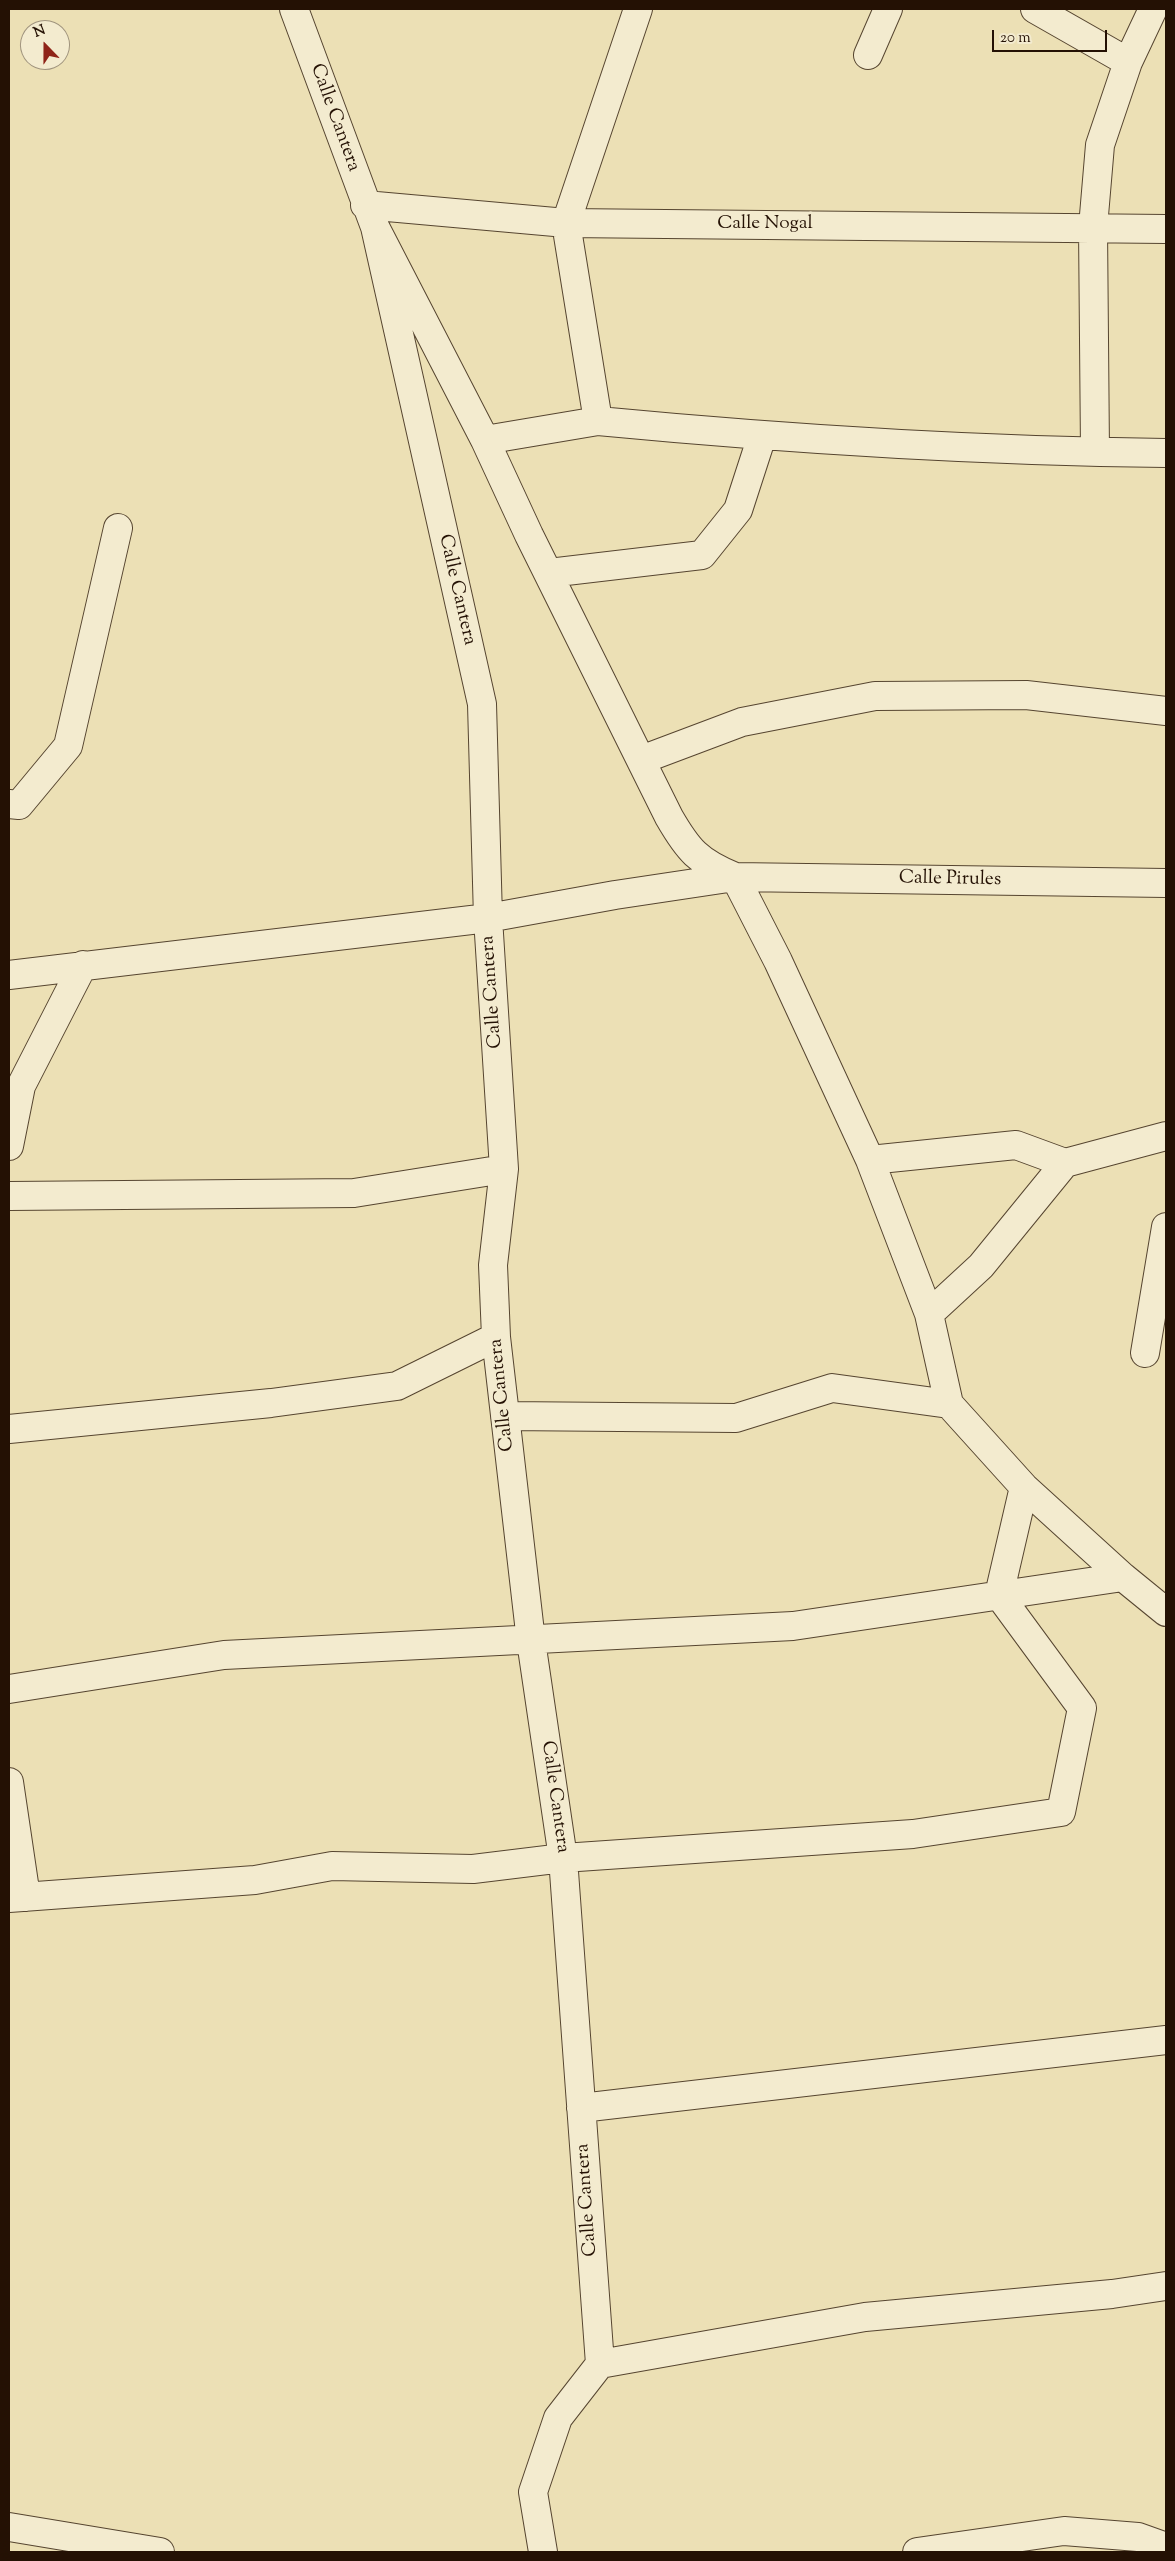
<!DOCTYPE html>
<html>
<head>
<meta charset="utf-8">
<style>
	body { margin:0 }
	#map { position:relative; width:1175px; height:2561px; overflow:hidden; background:#ece0b5; font-family:"Sorts Mill Goudy",serif }
	canvas { display:block }
	.frame { position:absolute; inset:0; border:10px solid #241104; pointer-events:none }
	.north { position:absolute; left:20px; top:20px; width:50px; height:50px; box-sizing:border-box; background:#f3ebcf; border:1px solid #a0947e; border-radius:50%; rotate:338deg; font-size:14px; font-weight:700; line-height:20px; text-align:center; color:#241104 }
	.north::after { content:''; display:block; margin:auto; width:18px; height:22px; background:#8f2418; clip-path:polygon(50% 0,100% 100%,50% 72%,0 100%) }
	.scale { position:absolute; left:992px; top:30px; width:115px; height:22px; box-sizing:border-box; border:2px solid #241104; border-top:0; padding-left:6px; font-size:15px; line-height:18px; white-space:nowrap; color:#241104; -webkit-text-stroke:4px #f3ebcf; paint-order:stroke }
</style>
</head>
<body>
<div id="map">
<canvas width="1175" height="2561"></canvas>
<div class="frame"></div>
<div class="north">N</div>
<div class="scale">20 m</div>
</div>
<script>
const g = document.querySelector('canvas').getContext('2d');
g.lineJoin = 'round';
function stroke(path, color, width, dash) { g.strokeStyle = color; g.lineWidth = width; g.lineCap = dash ? 'butt' : 'round'; g.setLineDash(dash || []); g.stroke(path); }
function drawText(font, color, halo, rows, align = 'center') {
  g.font = font + ' "Sorts Mill Goudy",serif'; g.lineWidth = 5; g.setLineDash([]); g.textBaseline = 'middle'; g.strokeStyle = halo; g.fillStyle = color; for (const [text, x, y, turn = 0] of rows) {
    g.save(); g.translate(x, y); g.rotate((+turn || 0) * Math.PI / 180); g.textAlign = isNaN(turn) ? turn : align; if (halo) g.strokeText(text, 0, 0); g.fillText(text, 0, 0); g.restore();
  }
}
const minor = new Path2D(`
	M294 9 375 227 485 440 529 535 669 817C688 850 698 862 735 877
	M1035 9 1128 62
	M868 55 888 9
	M365 205 566 223 1166 229
	M375 227 482 704 488 918 504 1169 493 1265 496 1337 531 1641 563 1858 600 2364 558 2418 533 2492 543 2552
	M598 421C787 439 977 451 1166 453
	M485 440 598 421 566 223 638 9
	M1095 452 1093 227 1100 145 1128 62 1153 9
	M549 573 702 555 738 510 762 436
	M641 760 742 722 875 696 1026 695 1166 711
	M9 804 19 805 68 746 118 528
	M735 877 778 961 870 1160 929 1314 949 1404 1024 1487 1123 1577 1166 1612
	M9 975 488 918 615 895 735 877 1166 883
	M9 1146 21 1086 83 965
	M870 1160 1016 1145 1065 1163
	M9 1196 354 1193 504 1169
	M929 1314 981 1266 1065 1163 1166 1136
	M1145 1353 1166 1227
	M505 1416 736 1418 832 1388 949 1404
	M9 1429 271 1403 397 1386 496 1337
	M9 1689 224 1655 793 1626 1123 1577
	M9 1782 26 1897
	M9 1898 255 1880 332 1866 473 1869 563 1858 913 1834 1061 1812 1082 1708 999 1595 1024 1487
	M581 2108 1166 2040
	M600 2364 865 2317 1112 2294 1166 2286
	M9 2527 160 2552
	M917 2552 1064 2531 1138 2537 1166 2547`);
stroke(minor, '#564530', 30);
stroke(minor, '#f3ebcf', 28);
drawText('19px', '#241104', '#f3ebcf', [
	["Calle Cantera",334,118,70],
	["Calle Nogal",765,225],
	["Calle Cantera",456,590,77],
	["Calle Pirules",950,880,1],
	["Calle Cantera",493,992,-94],
	["Calle Cantera",503,1395,-96],
	["Calle Cantera",554,1797,82],
	["Calle Cantera",588,2200,-94]
]);
</script>
</body>
</html>
